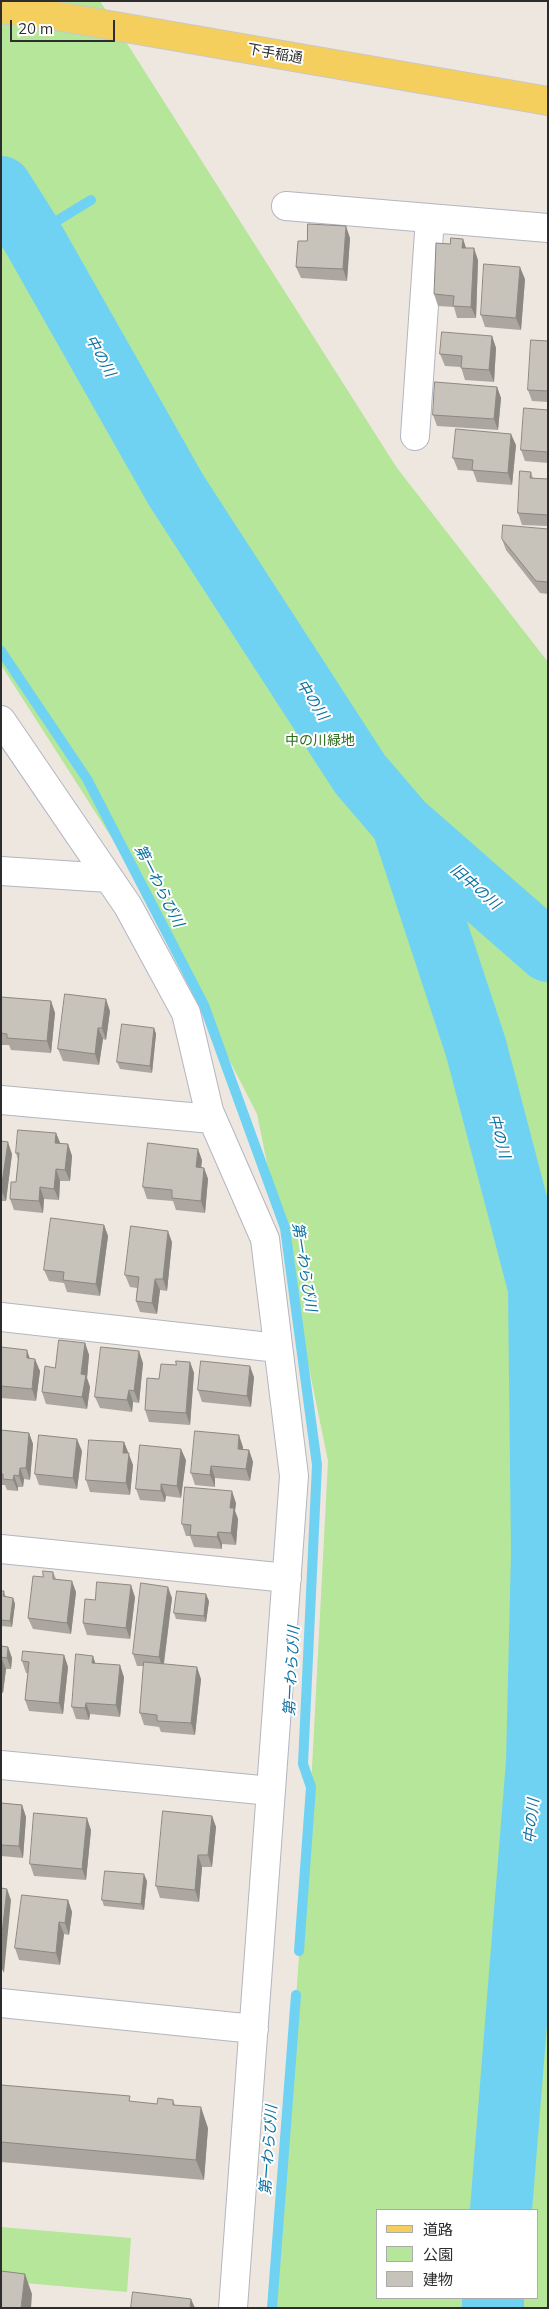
<!DOCTYPE html>
<html>
<head>
<meta charset="utf-8">
<style>
	body { margin:0 }
	#map { position:relative; width:549px; height:2309px; overflow:hidden; background:#eee7df; font-family:Mulish,"Noto Sans JP",sans-serif }
	canvas { display:block }
	.frame { position:absolute; inset:0; border:2px solid #2d2d2d; pointer-events:none }
	.legend { position:absolute; left:376px; top:2209px; width:162px; height:90px; box-sizing:border-box; background:#fff; border:1px solid #ababab; margin:0; padding:6px 9px; list-style:none; font-size:15px; color:#2d2d2d }
	.legend li { display:flex; align-items:center; gap:10px; height:25px }
	.legend b { width:25px; border:1px solid #ababab }
	.scale { position:absolute; left:10px; top:20px; width:105px; height:22px; box-sizing:border-box; border:2px solid #2d2d2d; border-top:0; padding-left:6px; font-size:15px; line-height:18px; white-space:nowrap; color:#2d2d2d; -webkit-text-stroke:4px #fff; paint-order:stroke }
</style>
</head>
<body>
<div id="map">
<canvas width="549" height="2309"></canvas>
<div class="frame"></div>
<ul class="legend">
<li><b style="height:6px;background:#f5cf5d"></b>道路</li>
<li><b style="height:14px;background:#b5e69a"></b>公園</li>
<li><b style="height:14px;background:#c7c2ba"></b>建物</li>
</ul>
<div class="scale">20 m</div>
</div>
<script>
const g = document.querySelector('canvas').getContext('2d');
g.lineJoin = 'round';
function paint(path, color) { g.fillStyle = color; g.fill(path, 'evenodd'); }
function stroke(path, color, width, dash) { g.strokeStyle = color; g.lineWidth = width; g.lineCap = dash ? 'butt' : 'round'; g.setLineDash(dash || []); g.stroke(path); }
function drawText(font, color, halo, rows, align = 'center') {
  g.font = font + ' Mulish,"Noto Sans JP",sans-serif'; g.lineWidth = 4; g.setLineDash([]); g.textBaseline = 'middle'; g.strokeStyle = halo; g.fillStyle = color; for (const [text, x, y, turn = 0] of rows) {
    g.save(); g.translate(x, y); g.rotate((+turn || 0) * Math.PI / 180); g.textAlign = isNaN(turn) ? turn : align; if (halo) g.strokeText(text, 0, 0); g.fillText(text, 0, 0); g.restore();
  }
}
paint(new Path2D(`
	M1 1H100L397 468 548 662V2308H274L311 1787 328 1461 257 1114 131 868 1 665ZM378 2210H538V2298H378Z
	M1 2227 131 2238 127 2292 1 2281Z`), '#b5e69a');
stroke(new Path2D(`
	M32 236 91 200
	M1 651 87 779 204 1005 285 1228 317 1465 303 1764 311 1787 299 1951
	M272 2308 296 1995`), '#70d2f2', 10);
stroke(new Path2D(`
	M1 187 32 236 176 490 360 774 402 823 476 1048 539 1288 542 1553 537 1762 501 2210
	M402 823 548 951
	M493 2308V2298`), '#70d2f2', 62);
const minor = new Path2D(`
	M286 206 548 228
	M415 436 430 218
	M1 720 128 906 186 1013 209 1111 265 1239 294 1476 233 2308
	M1 871 109 878
	M1 1100 212 1119
	M1 1317 278 1348
	M1 1549 287 1578
	M1 1765 271 1791
	M1 2003 254 2029`);
const major = new Path2D(`
	M1 9 51 15 548 101`);
stroke(minor, '#b3b5c0', 30);
stroke(major, '#c8c8c8', 30);
stroke(minor, '#fff', 28);
stroke(major, '#f5cf5d', 28);
paint(new Path2D(`
	M350 238 347 281 301 278 296 267 307 241Z
	M463 239 466 248 478 260 476 318H457L454 307 438 306 434 294 450 244Z
	M525 279 521 330 485 327 481 315Z
	M492 336 496 348 494 382 465 380 461 367 445 366 440 354Z
	M548 341V402L532 401 528 390Z
	M497 387 501 398 498 430 437 426 433 415Z
	M548 410V463L525 461 521 450Z
	M516 445 512 485 477 482 473 471 458 470 453 458Z
	M531 472 533 478 548 479V526L522 525 518 513Z
	M548 529V594L540 593 506 550 502 539Z
	M1 997 51 1001 55 1013 51 1053 11 1050 9 1045H1Z
	M110 1011 106 1040 103 1039 99 1065 63 1061 58 1049Z
	M154 1028 156 1034 152 1073 120 1069 117 1062Z
	M56 1133 60 1144H68L72 1156 70 1181H60L59 1200 44 1199 43 1213 14 1210 10 1199 16 1182 18 1160 16 1153Z
	M1 1141 12 1154 6 1201H1Z
	M202 1160 201 1167 204 1168 208 1179 205 1213 176 1210 173 1201 147 1199 143 1187Z
	M104 1225 108 1236 100 1296 67 1292 64 1283 49 1281 44 1270Z
	M172 1242 167 1291 160 1290 157 1314 140 1312 136 1301 137 1288 130 1287 125 1275Z
	M85 1343 89 1355 87 1378 90 1387 87 1409 46 1404 42 1392 55 1368Z
	M1 1347 30 1359 40 1371 36 1401 1 1398Z
	M190 1362 194 1373 190 1425 149 1422 145 1410 159 1379 176 1365Z
	M143 1363 139 1403 133 1402 132 1412 100 1408 95 1397Z
	M254 1377 251 1407 202 1402 198 1390Z
	M1 1430 29 1433 33 1444 30 1480 24 1479 23 1487H18V1491L7 1490 5 1485H1Z
	M124 1442 133 1465 130 1495 90 1492 86 1480Z
	M243 1447V1449L249 1450 253 1462 250 1481 215 1478V1487L195 1485 191 1473Z
	M82 1451 77 1489 39 1485 35 1474Z
	M186 1460 181 1498 166 1496 165 1502 140 1500 136 1489Z
	M236 1503 235 1511 238 1519 236 1545 222 1544V1549L194 1547 190 1536H186L182 1524Z
	M53 1572 56 1579 76 1592 71 1634 33 1629 28 1618 43 1577Z
	M1 1591H4L6 1597 13 1598 15 1604 12 1627 1 1626Z
	M135 1597 130 1639 87 1635 83 1623 95 1600Z
	M172 1598 164 1664 201 1679 195 1735 161 1732 159 1727 144 1725 140 1713 144 1666H137L133 1654Z
	M209 1601 206 1622 176 1619 174 1613Z
	M1 1646 8 1647 12 1658 11 1669H6L3 1693H1Z
	M64 1655 68 1667 63 1714 29 1711 25 1700 28 1673H26L22 1661Z
	M95 1663 124 1677 120 1717 90 1714 89 1720 76 1719 72 1707Z
	M1 1803 22 1805 26 1817 23 1858 1 1856Z
	M212 1816 216 1827 212 1867H202L199 1902 160 1898 156 1886Z
	M91 1830 86 1880 34 1876 30 1864Z
	M147 1881 144 1910 104 1906 102 1900Z
	M68 1900 72 1912 69 1935 64 1934 60 1965 19 1960 15 1948Z
	M1 2085 132 2102 157 2104 173 2100 175 2105 208 2128 204 2180 1 2162Z`), '#aba7a0');
paint(new Path2D(`
	M346 226 350 238 347 281 343 269Z
	M463 239 467 251 462 248Z
	M474 248 478 260 476 318 471 307Z
	M520 267 525 279 521 330 516 318Z
	M492 336 496 348 494 382 489 370Z
	M497 387 501 398 498 430 494 419Z
	M511 434 516 445 512 485 508 473Z
	M106 999 110 1011 106 1040 102 1028Z
	M51 1001 55 1013 51 1053 47 1041Z
	M98 1028 103 1039 99 1065 95 1054Z
	M154 1028 156 1034 152 1073 150 1066Z
	M56 1133 61 1145 55 1143Z
	M8 1142 12 1154 6 1201 1 1190Z
	M68 1144 72 1156 70 1181 65 1170Z
	M198 1149 202 1160 200 1179 196 1167Z
	M204 1168 208 1179 205 1213 201 1201Z
	M56 1169 60 1181 59 1200 54 1189Z
	M40 1187 44 1199 43 1213 39 1201Z
	M104 1225 108 1236 100 1296 96 1284Z
	M168 1231 172 1242 167 1291 163 1279Z
	M155 1279 160 1290 157 1314 152 1303Z
	M85 1343 89 1355 87 1378 90 1387 87 1409 82 1397 81 1374Z
	M27 1350 31 1362 27 1358Z
	M139 1351 143 1363 139 1403 134 1391Z
	M35 1359 40 1371 36 1401 32 1389Z
	M190 1362 194 1373 190 1425 186 1413Z
	M250 1366 254 1377 251 1407 247 1396Z
	M129 1390 133 1402 132 1412 127 1400Z
	M29 1433 33 1444 30 1480 26 1468Z
	M239 1435 243 1447 242 1460 238 1449Z
	M77 1439 82 1451 77 1489 73 1478Z
	M124 1442 133 1465 130 1495 126 1483 123 1453Z
	M181 1449 186 1460 181 1498 177 1486Z
	M249 1450 253 1462 250 1481 246 1469Z
	M211 1466 215 1478V1487L210 1475Z
	M20 1468 24 1479 23 1487 19 1476Z
	M14 1475 18 1487V1491L13 1480Z
	M161 1484 166 1496 165 1502 161 1491Z
	M232 1491 236 1503 235 1511 238 1519 236 1545 231 1533 230 1508Z
	M218 1532 222 1544V1549L217 1537Z
	M72 1581 76 1592 71 1634 67 1623Z
	M131 1585 135 1597 130 1639 126 1628Z
	M168 1587 172 1598 163 1669 159 1657Z
	M206 1594 209 1601 206 1622 204 1616Z
	M13 1598 15 1604 12 1627 10 1621Z
	M8 1647 12 1658 11 1669 7 1658Z
	M64 1655 68 1667 63 1714 59 1703Z
	M93 1656 97 1668 92 1663Z
	M1 1657 6 1669 3 1693 1 1689Z
	M120 1665 124 1677 120 1717 116 1705Z
	M197 1667 201 1679 195 1735 191 1723Z
	M86 1703 90 1714 89 1720 85 1708Z
	M22 1805 26 1817 23 1858 19 1846Z
	M212 1816 216 1827 212 1867 208 1855Z
	M87 1818 91 1830 86 1880 82 1869Z
	M198 1855 202 1867 199 1902 195 1890Z
	M144 1874 147 1881 144 1910 141 1904Z
	M7 1889 11 1900 4 1973 1 1967V1942Z
	M68 1900 72 1912 69 1935 65 1923Z
	M59 1922 64 1934 60 1965 56 1953Z
	M201 2107 208 2128 204 2180 196 2160Z
	M25 2274 32 2294 31 2308H21Z
	M191 2299 195 2308H190Z`), '#8b8882');
const building = new Path2D(`
	M308 224 346 226 343 269 296 267 298 241H307Z
	M451 238 463 239 462 248H474L471 307 453 306 454 296 434 294 436 243 450 244Z
	M484 264 520 267 516 318 481 315Z
	M442 332 492 336 489 370 461 368 462 356 440 354Z
	M531 340 548 341V391L528 390Z
	M435 382 497 387 494 419 433 415Z
	M524 408 548 410V452L521 450Z
	M456 429 511 434 508 473 472 470 473 460 453 458Z
	M520 471 531 472 530 478 548 479V515L518 513Z
	M503 525 548 529V582L536 581 502 539Z
	M65 994 106 999 102 1028H98L95 1054 58 1049Z
	M1 997 51 1001 47 1041 7 1038V1034L1 1033Z
	M122 1024 154 1028 150 1066 117 1062Z
	M18 1130 56 1133 55 1143 68 1144 65 1170 56 1169 54 1189 40 1187 39 1201 10 1199 11 1182H16L19 1153H16Z
	M1 1141 8 1142 1 1190Z
	M148 1143 198 1149 196 1167 204 1168 201 1201 172 1198V1190L143 1187Z
	M51 1218 104 1225 96 1284 63 1280 64 1272 44 1270Z
	M131 1226 168 1231 163 1279H155L152 1303 136 1301 139 1277 125 1275Z
	M59 1340 85 1343 81 1374 86 1375 82 1397 42 1392 45 1366 55 1368Z
	M1 1347 27 1350V1358L35 1359 32 1389 1 1386Z
	M101 1347 139 1351 134 1391 129 1390 127 1400 95 1397Z
	M176 1361 190 1362 186 1413 145 1410 147 1378 159 1379 161 1364 176 1365Z
	M201 1361 250 1366 247 1396 198 1390Z
	M1 1430 29 1433 26 1468H20L19 1476 14 1475 13 1480 3 1479V1474H1Z
	M195 1431 239 1435 238 1449 249 1450 246 1469 211 1466 210 1475 191 1473Z
	M39 1435 77 1439 73 1478 35 1474Z
	M89 1440 124 1442 123 1453H129L126 1483 86 1480Z
	M140 1445 181 1449 177 1486 161 1484V1491L136 1489Z
	M185 1487 232 1491 230 1508H234L231 1533 218 1532 217 1537 190 1535 191 1525 182 1524Z
	M43 1571 53 1572V1579L72 1581 67 1623 28 1618 33 1576 43 1577Z
	M97 1582 131 1585 126 1628 83 1623 85 1599 95 1600Z
	M141 1583 168 1587 159 1657 133 1654Z
	M1 1591H4L3 1596 13 1598 10 1621 1 1620Z
	M177 1591 206 1594 204 1616 174 1613Z
	M1 1646 8 1647 7 1658 1 1657V1658Z
	M23 1651 64 1655 59 1703 25 1700 29 1662 22 1661Z
	M76 1654 93 1656 92 1663 120 1665 116 1705 86 1703 85 1708 72 1707Z
	M144 1662 197 1667 191 1723 157 1721V1715L140 1713Z
	M1 1803 22 1805 19 1846 1 1845Z
	M163 1811 212 1816 208 1855H198L195 1890 156 1886Z
	M34 1813 87 1818 82 1869 30 1864Z
	M105 1871 144 1874 141 1904 102 1900Z
	M1 1888 7 1889 1 1942Z
	M22 1895 68 1900 65 1923 59 1922 56 1953 15 1948Z
	M1 2085 130 2096 129 2101 157 2104 158 2098 173 2100V2105L201 2107 196 2160 1 2142Z
	M1 2271 25 2274 21 2308H1Z
	M133 2292 191 2299 190 2308H131Z`);
paint(building, '#c7c2ba');
stroke(building, '#8b8882', 1);
drawText('14px', '#2d2d2d', '#fff', [
	["下手稲通",275,54,10]
]);
drawText('14px', '#2c6d19', '#fff', [
	["中の川緑地",320,741]
]);
drawText('italic 15px', '#0a71a3', '#fff', [
	["中の川",100,356,61],
	["中の川",312,700,57],
	["第一わらび川",159,886,63],
	["旧中の川",475,887,41],
	["中の川",499,1136,75],
	["第一わらび川",304,1267,81],
	["第一わらび川",292,1671,-87],
	["中の川",532,1821,-85],
	["第一わらび川",269,2150,-86]
]);
</script>
</body>
</html>
